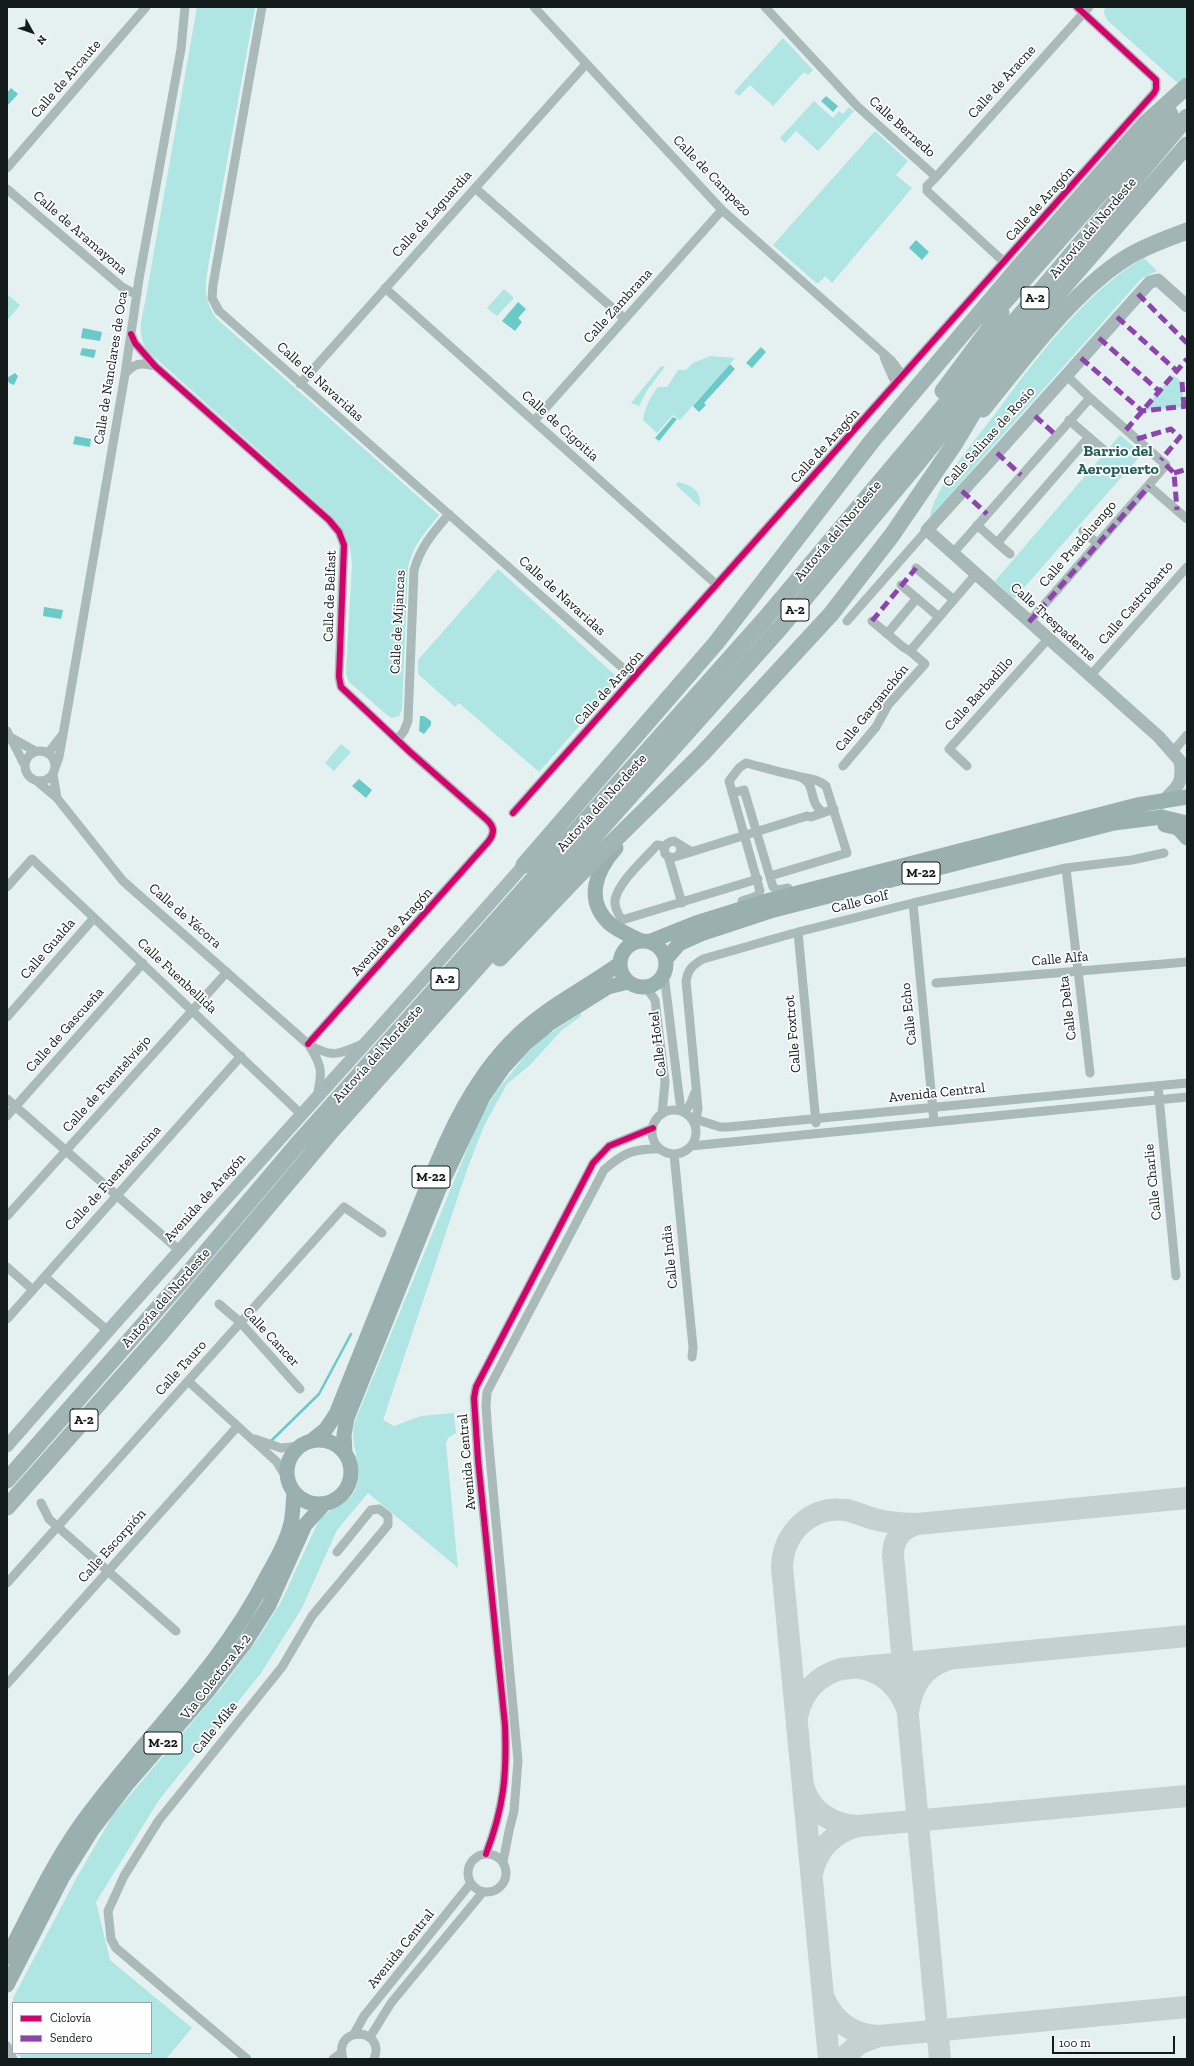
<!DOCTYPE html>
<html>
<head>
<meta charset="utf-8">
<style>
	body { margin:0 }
	#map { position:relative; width:1194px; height:2066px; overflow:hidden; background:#e5f1f1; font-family:"Zilla Slab",serif }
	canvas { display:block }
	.frame { position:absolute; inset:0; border:8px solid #121b1a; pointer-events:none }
	.legend { position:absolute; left:12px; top:2002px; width:140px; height:52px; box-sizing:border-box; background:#fefefe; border:1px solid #a0a3a3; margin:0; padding:5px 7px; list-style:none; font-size:12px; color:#121b1a }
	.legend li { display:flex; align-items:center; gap:8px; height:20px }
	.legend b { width:20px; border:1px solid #a0a3a3 }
	.north { position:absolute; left:12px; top:12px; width:40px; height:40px; -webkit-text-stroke:3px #fefefe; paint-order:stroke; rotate:130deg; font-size:11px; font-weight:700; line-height:16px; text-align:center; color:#121b1a }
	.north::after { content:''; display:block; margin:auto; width:14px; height:18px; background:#121b1a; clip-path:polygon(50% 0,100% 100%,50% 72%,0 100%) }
	.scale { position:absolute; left:1052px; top:2036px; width:123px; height:18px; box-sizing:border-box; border:2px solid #121b1a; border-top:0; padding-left:5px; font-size:12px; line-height:14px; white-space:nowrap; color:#121b1a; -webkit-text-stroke:3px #fefefe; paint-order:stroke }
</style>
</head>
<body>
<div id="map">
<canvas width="1194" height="2066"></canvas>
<div class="frame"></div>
<ul class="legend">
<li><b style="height:5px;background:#d6006c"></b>Ciclovía</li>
<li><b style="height:5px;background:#8e44ad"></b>Sendero</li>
</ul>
<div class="north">N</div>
<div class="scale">100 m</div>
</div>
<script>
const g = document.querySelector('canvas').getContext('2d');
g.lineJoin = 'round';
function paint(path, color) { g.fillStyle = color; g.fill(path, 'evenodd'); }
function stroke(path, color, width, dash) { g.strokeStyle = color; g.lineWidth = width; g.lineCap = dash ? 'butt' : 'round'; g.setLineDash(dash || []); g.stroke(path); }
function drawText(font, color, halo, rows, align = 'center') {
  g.font = font + ' "Zilla Slab",serif'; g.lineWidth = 3.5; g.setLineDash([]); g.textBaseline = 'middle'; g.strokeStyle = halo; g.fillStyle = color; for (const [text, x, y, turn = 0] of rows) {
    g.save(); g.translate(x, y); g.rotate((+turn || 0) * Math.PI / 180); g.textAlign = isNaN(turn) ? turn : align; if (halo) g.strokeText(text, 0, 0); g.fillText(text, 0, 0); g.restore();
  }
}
paint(new Path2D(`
	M197 7H255L208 267C205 291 203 297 216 318L439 515C424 534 413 545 408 568L402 710 399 716 392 718 387 715 349 682 346 674 352 564C351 546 346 534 336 520L150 353C135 336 142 319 146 297Z
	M1105 7H1187V75L1181 86 1107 20 1104 13Z
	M783 38 813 70 808 75 804 72 773 106 750 85 739 96 734 92Z
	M814 101 833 118 839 111 843 114 849 107 854 111 818 151 796 131 785 143 780 138Z
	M875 131 908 161 896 175 912 188 832 283 825 276 819 283H816L773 245Z
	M1144 258 1157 271 1142 278 930 517C933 490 974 441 992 418 1017 384 1043 349 1072 318 1092 296 1117 273 1144 258Z
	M504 289 514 298 497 316 487 308Z
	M7 294 20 305 7 321Z
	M710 356 735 358 680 420 673 415 657 433 643 420C645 407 650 397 658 387H667L678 370H686L693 363Z
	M661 366 665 367 648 389 639 406 631 403Z
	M1173 375 1182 382 1184 407 1142 411Z
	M1120 435 1142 454 1014 599 995 581Z
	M678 482C692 485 702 491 700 507L676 485Z
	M498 569 616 676V684L539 772 459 703 455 707 418 674V660Z
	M341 744 351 752 334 771 325 763Z
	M581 1013V1016L561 1031 529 1066 507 1084 484 1126 468 1167 383 1420 394 1426 421 1416 454 1413 456 1433 448 1438 446 1444 458 1568 368 1493 337 1530 302 1608 261 1673 159 1800 96 1902 110 1960 192 2028 166 2059H22L17 2053H151V2003H13V2016V1998L77 1877 113 1815 223 1686 259 1637 281 1602 319 1520C328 1509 344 1506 353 1494 368 1471 347 1445 355 1421L480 1118 496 1092 527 1053 543 1038Z`), '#afe5e3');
paint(new Path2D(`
	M11 88 18 94 8 105 7 93Z
	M826 96 838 106 833 112 821 101Z
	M916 240 929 252 922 260 909 248Z
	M518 302 526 309 518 318 522 322 515 331 502 321Z
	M83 328 102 332 100 341 81 338Z
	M761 347 766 352 752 368 746 363Z
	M82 348 96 350 94 358 80 355Z
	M730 364 735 369 704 403 706 405 699 412 693 406Z
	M15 373 18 376 14 385 9 383 7 378Z
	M673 417 677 419 659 441 655 438Z
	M75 436 91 439 90 447 73 444Z
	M44 607 63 610 61 619 43 616Z
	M420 716H424L431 721V725L424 734 419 731Z
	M359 779 372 790 366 798 352 786Z`), '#6acac7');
stroke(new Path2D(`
	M271 1441 319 1394 351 1334`), '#6acac7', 2.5);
stroke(new Path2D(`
	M917 1524C902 1528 893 1539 893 1555L940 2059
	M859 1668C885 1672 900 1688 908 1712 911 1689 922 1668 946 1660
	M797 1717C802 1692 817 1676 841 1669L1187 1636
	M804 1788C811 1812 833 1825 858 1826
	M812 1874C817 1849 834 1832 858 1826L1187 1796
	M824 1998C834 2022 853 2035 879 2036L1187 2007
	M829 2059 782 1567C783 1533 810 1506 845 1510 854 1511 863 1516 871 1518 886 1523 902 1524 917 1524L1187 1498
	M842 2059 860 2043 879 2036`), '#c5d0d0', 22);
stroke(new Path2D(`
	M262 7 213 285 212 298 219 311 634 678
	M534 7 722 210 891 360 900 372 902 377
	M765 7 857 106 936 177 927 186V191L1004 262
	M7 168 146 7
	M936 177 1089 7
	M475 188 625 319
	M7 189 122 287 137 295
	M385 288 717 585
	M131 334 135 343 155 366 329 520 339 532 344 545 339 677 341 687 410 752 486 819C495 827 495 833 488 842L308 1044
	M884 357 893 378 899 380
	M125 374C134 363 141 362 155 366
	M300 384 586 64
	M1069 420 1105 451
	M534 421 722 210
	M1149 486 1187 519
	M977 525 997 543 1089 437
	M1083 531 1097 543
	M997 543 1010 554
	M953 553 1090 398
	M916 568 954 600
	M901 585 939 617
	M847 621 927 530
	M872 621 903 647 910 651
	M1029 622 1166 465 1090 398 1066 375
	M887 634 917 598
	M1090 676 1187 567
	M7 731 24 764
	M10 737 35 751
	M397 740 404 731 408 721 414 570C421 546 433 533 449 514
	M1176 748 1187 735
	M25 766a15 15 0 1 1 30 0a15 15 0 1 1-30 0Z
	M48 753 63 734
	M843 766 876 727 888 705 925 664 910 651 976 574
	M967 766 949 749 1048 639
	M55 768 59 757 67 712 125 374 139 279 181 49 185 7
	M53 774 57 798
	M800 777C814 782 810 795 816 805 818 808 821 811 823 813
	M37 781 57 798 123 881 308 1044C331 1058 338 1055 362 1044
	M732 793 744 790 773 887 778 890 788 888
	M513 813 1154 93 1156 89V80L1077 7
	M680 845 681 851 678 856 671 858 665 854C663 846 667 842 674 841L692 852
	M665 846 657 845C644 860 619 881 615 900 614 907 618 914 622 920L758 879
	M668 856 682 903
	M678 856 807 816 811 817 834 809
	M1066 868 1090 1073
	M7 887 32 859 302 1115
	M742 901 757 896 760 891 729 781 739 768 746 763C762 767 778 772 793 775 806 779 815 777 826 786L847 853 770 876
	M913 903 934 1121
	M798 932 816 1123
	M664 974 681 1111
	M936 983 1187 962
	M646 987 655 1000 665 1082 662 1114
	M7 1017 94 918
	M310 1047C323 1067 322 1073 317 1097
	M1158 1086 1176 1276
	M7 1099 179 1250
	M652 1132a22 22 0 1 1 44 0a22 22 0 1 1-44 0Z
	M684 1112 690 1105 695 1092
	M7 1116 143 963
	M692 1118 720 1127H728L1187 1083
	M695 1125 698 1108 686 981C688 969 693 965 703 959L798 932 913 903 1066 868 1132 860 1164 853
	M691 1146 1187 1097
	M674 1154 693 1347 692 1357
	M7 1216 227 972
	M7 1267 33 1290
	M45 1277 108 1331
	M219 1304 241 1323 300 1389
	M7 1319 241 1056
	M188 1381 277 1462 287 1479
	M255 1439 281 1448 300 1446
	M41 1503 49 1519 176 1631
	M7 1583 344 1207 382 1233
	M7 1684 237 1427
	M486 1854C504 1807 507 1775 505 1725L478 1460 474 1398 476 1387 593 1163 609 1146 653 1128
	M468 1873a19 19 0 1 1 38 0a19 19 0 1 1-38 0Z
	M503 1862 509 1831 514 1811 518 1761 488 1435 486 1406 487 1392 604 1170C623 1153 634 1148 660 1149
	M354 2034 364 2016 471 1883
	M370 2037 391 2003 483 1892
	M7 2046 13 2059
	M247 2059 116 1948 111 1939 108 1911 124 1876 159 1820 282 1667 312 1616 388 1525V1516L379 1509 371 1510 337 1552
	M333 2059 341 2053
	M343 2059C332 2025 387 2027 374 2059`), '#aabab9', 9);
stroke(new Path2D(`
	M1187 306 1158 280 1150 282 997 453 927 530 1159 737 1187 769
	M1161 803C1176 788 1184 785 1180 762
	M7 1446C177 1250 353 1060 524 865`), '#a6b8b7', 13);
stroke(new Path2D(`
	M1165 825 1178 828 1187 838
	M616 848C597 869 584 899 609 923 617 930 629 935 639 940
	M620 964a23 23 0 1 1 46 0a23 23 0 1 1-46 0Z
	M651 941 696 923 770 900 1137 805 1187 797
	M666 959 679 944 701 934 774 910 1114 823 1162 817 1187 823
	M287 1472a32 32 0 1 1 64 0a32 32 0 1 1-64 0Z
	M311 1441 326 1429 336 1414C360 1354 384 1294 408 1235 436 1165 462 1088 518 1035 548 1006 586 988 619 964
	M345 1453 344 1435 347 1418 439 1189 483 1097 503 1068 525 1044 549 1024 608 987 628 982
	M7 1957C30 1913 51 1867 79 1827 140 1741 219 1671 267 1576 276 1560 287 1541 291 1523 293 1514 293 1503 294 1493
	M7 1985 62 1878 92 1830 128 1783 208 1691 245 1643 269 1605 305 1525 324 1504`), '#9ab0af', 15);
stroke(new Path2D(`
	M989 319 1170 114
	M943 391 1001 313
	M983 409C1022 361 1073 291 1126 258 1145 246 1166 239 1187 231
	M524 865 716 643 872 441 1018 268 1146 123 1187 86
	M500 958 579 875 702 754 831 614 892 535 955 443 985 393
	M7 1480 180 1283 296 1146 764 620 1187 117
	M7 1507 161 1333 333 1129 780 628 911 471 1015 343 1187 145`), '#a1b5b4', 17);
stroke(new Path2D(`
	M1138 294 1187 343
	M1117 317 1177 371
	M1099 338 1159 391
	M1081 358 1142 411 1187 406
	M1182 382 1184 407
	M1035 416 1056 435
	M1126 430 1187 359
	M1137 439 1171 429 1180 437 1161 460
	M997 453 1021 475
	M1166 465 1174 473 1177 510
	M1174 473 1187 469
	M962 491 987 514
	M872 621 916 568
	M1029 622 1149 486`), '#8e44ad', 5, [10, 5]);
stroke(new Path2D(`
	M131 334 135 343 155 366 329 520 339 532 344 545 339 677 341 687 410 752 486 819C495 827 495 833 488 842L308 1044
	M513 813 1154 93 1156 89V80L1077 7
	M486 1854C504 1807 507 1775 505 1725L478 1460 474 1398 476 1387 593 1163 609 1146 653 1128`), '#d6006c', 6);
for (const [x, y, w] of [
	[1035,298,28],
	[795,610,28],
	[921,873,38],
	[445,979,28],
	[431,1177,38],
	[84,1420,28],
	[163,1743,38]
]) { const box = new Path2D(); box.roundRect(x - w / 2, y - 11, w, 22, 3); g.fillStyle = '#fefefe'; g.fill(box); stroke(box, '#121b1a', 1); }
drawText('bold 13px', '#121b1a', null, [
	["A-2",1035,298],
	["A-2",795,610],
	["M-22",921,873],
	["A-2",445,979],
	["M-22",431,1177],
	["A-2",84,1420],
	["M-22",163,1743]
]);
drawText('14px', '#121b1a', '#fefefe', [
	["Calle de Arcaute",66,79,-49],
	["Calle de Aracne",1002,82,-48],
	["Calle Bernedo",902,127,42],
	["Calle de Campezo",712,176,46],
	["Calle de Aragón",1040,204,-48],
	["Calle de Laguardia",432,214,-48],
	["Autovía del Nordeste",1093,228,-50],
	["Calle de Aramayona",80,233,41],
	["Calle Zambrana",618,306,-48],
	["Calle de Nanclares de Oca",111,368,-81],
	["Calle de Navaridas",320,382,42],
	["Calle de Cigoitia",560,426,42],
	["Calle Salinas de Rosío",989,437,-48],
	["Calle de Aragón",825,446,-48],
	["Autovía del Nordeste",838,531,-50],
	["Calle Pradoluengo",1078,544,-49],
	["Calle de Belfast",330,596,-88],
	["Calle de Navaridas",562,596,42],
	["Calle Castrobarto",1136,603,-49],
	["Calle de Mijancas",398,622,-87],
	["Calle Trespaderne",1053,622,42],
	["Calle de Aragón",609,688,-48],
	["Calle Barbadillo",979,694,-48],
	["Calle Garganchón",872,708,-51],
	["Autovía del Nordeste",602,803,-48],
	["Calle Golf",860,902,-14],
	["Calle de Yécora",185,916,41],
	["Avenida de Aragón",392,932,-48],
	["Calle Gualda",48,949,-49],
	["Calle Alfa",1060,959,-5],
	["Calle Fuenbellida",177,976,43],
	["Calle Delta",1068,1008,-97],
	["Calle Echo",909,1014,-96],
	["Calle de Gascueña",65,1030,-48],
	["Calle Foxtrot",793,1034,-95],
	["Calle Hotel",658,1044,-97],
	["Autovía del Nordeste",378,1054,-48],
	["Calle de Fuentelviejo",107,1084,-48],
	["Avenida Central",937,1093,-6],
	["Calle de Fuentelencina",113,1178,-48],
	["Calle Charlie",1153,1182,-96],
	["Avenida de Aragón",205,1198,-48],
	["Calle India",670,1257,-96],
	["Autovía del Nordeste",166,1298,-49],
	["Calle Cancer",271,1337,47],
	["Calle Tauro",181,1368,-48],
	["Avenida Central",467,1462,-95],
	["Calle Escorpión",112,1546,-48],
	["Vía Colectora A-2",216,1677,-52],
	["Calle Mike",215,1728,-51],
	["Avenida Central",401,1949,-51]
]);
drawText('bold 16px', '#235d5b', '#fefefe', [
	["Barrio del",1118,451],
	["Aeropuerto",1118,469]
]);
</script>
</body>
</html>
